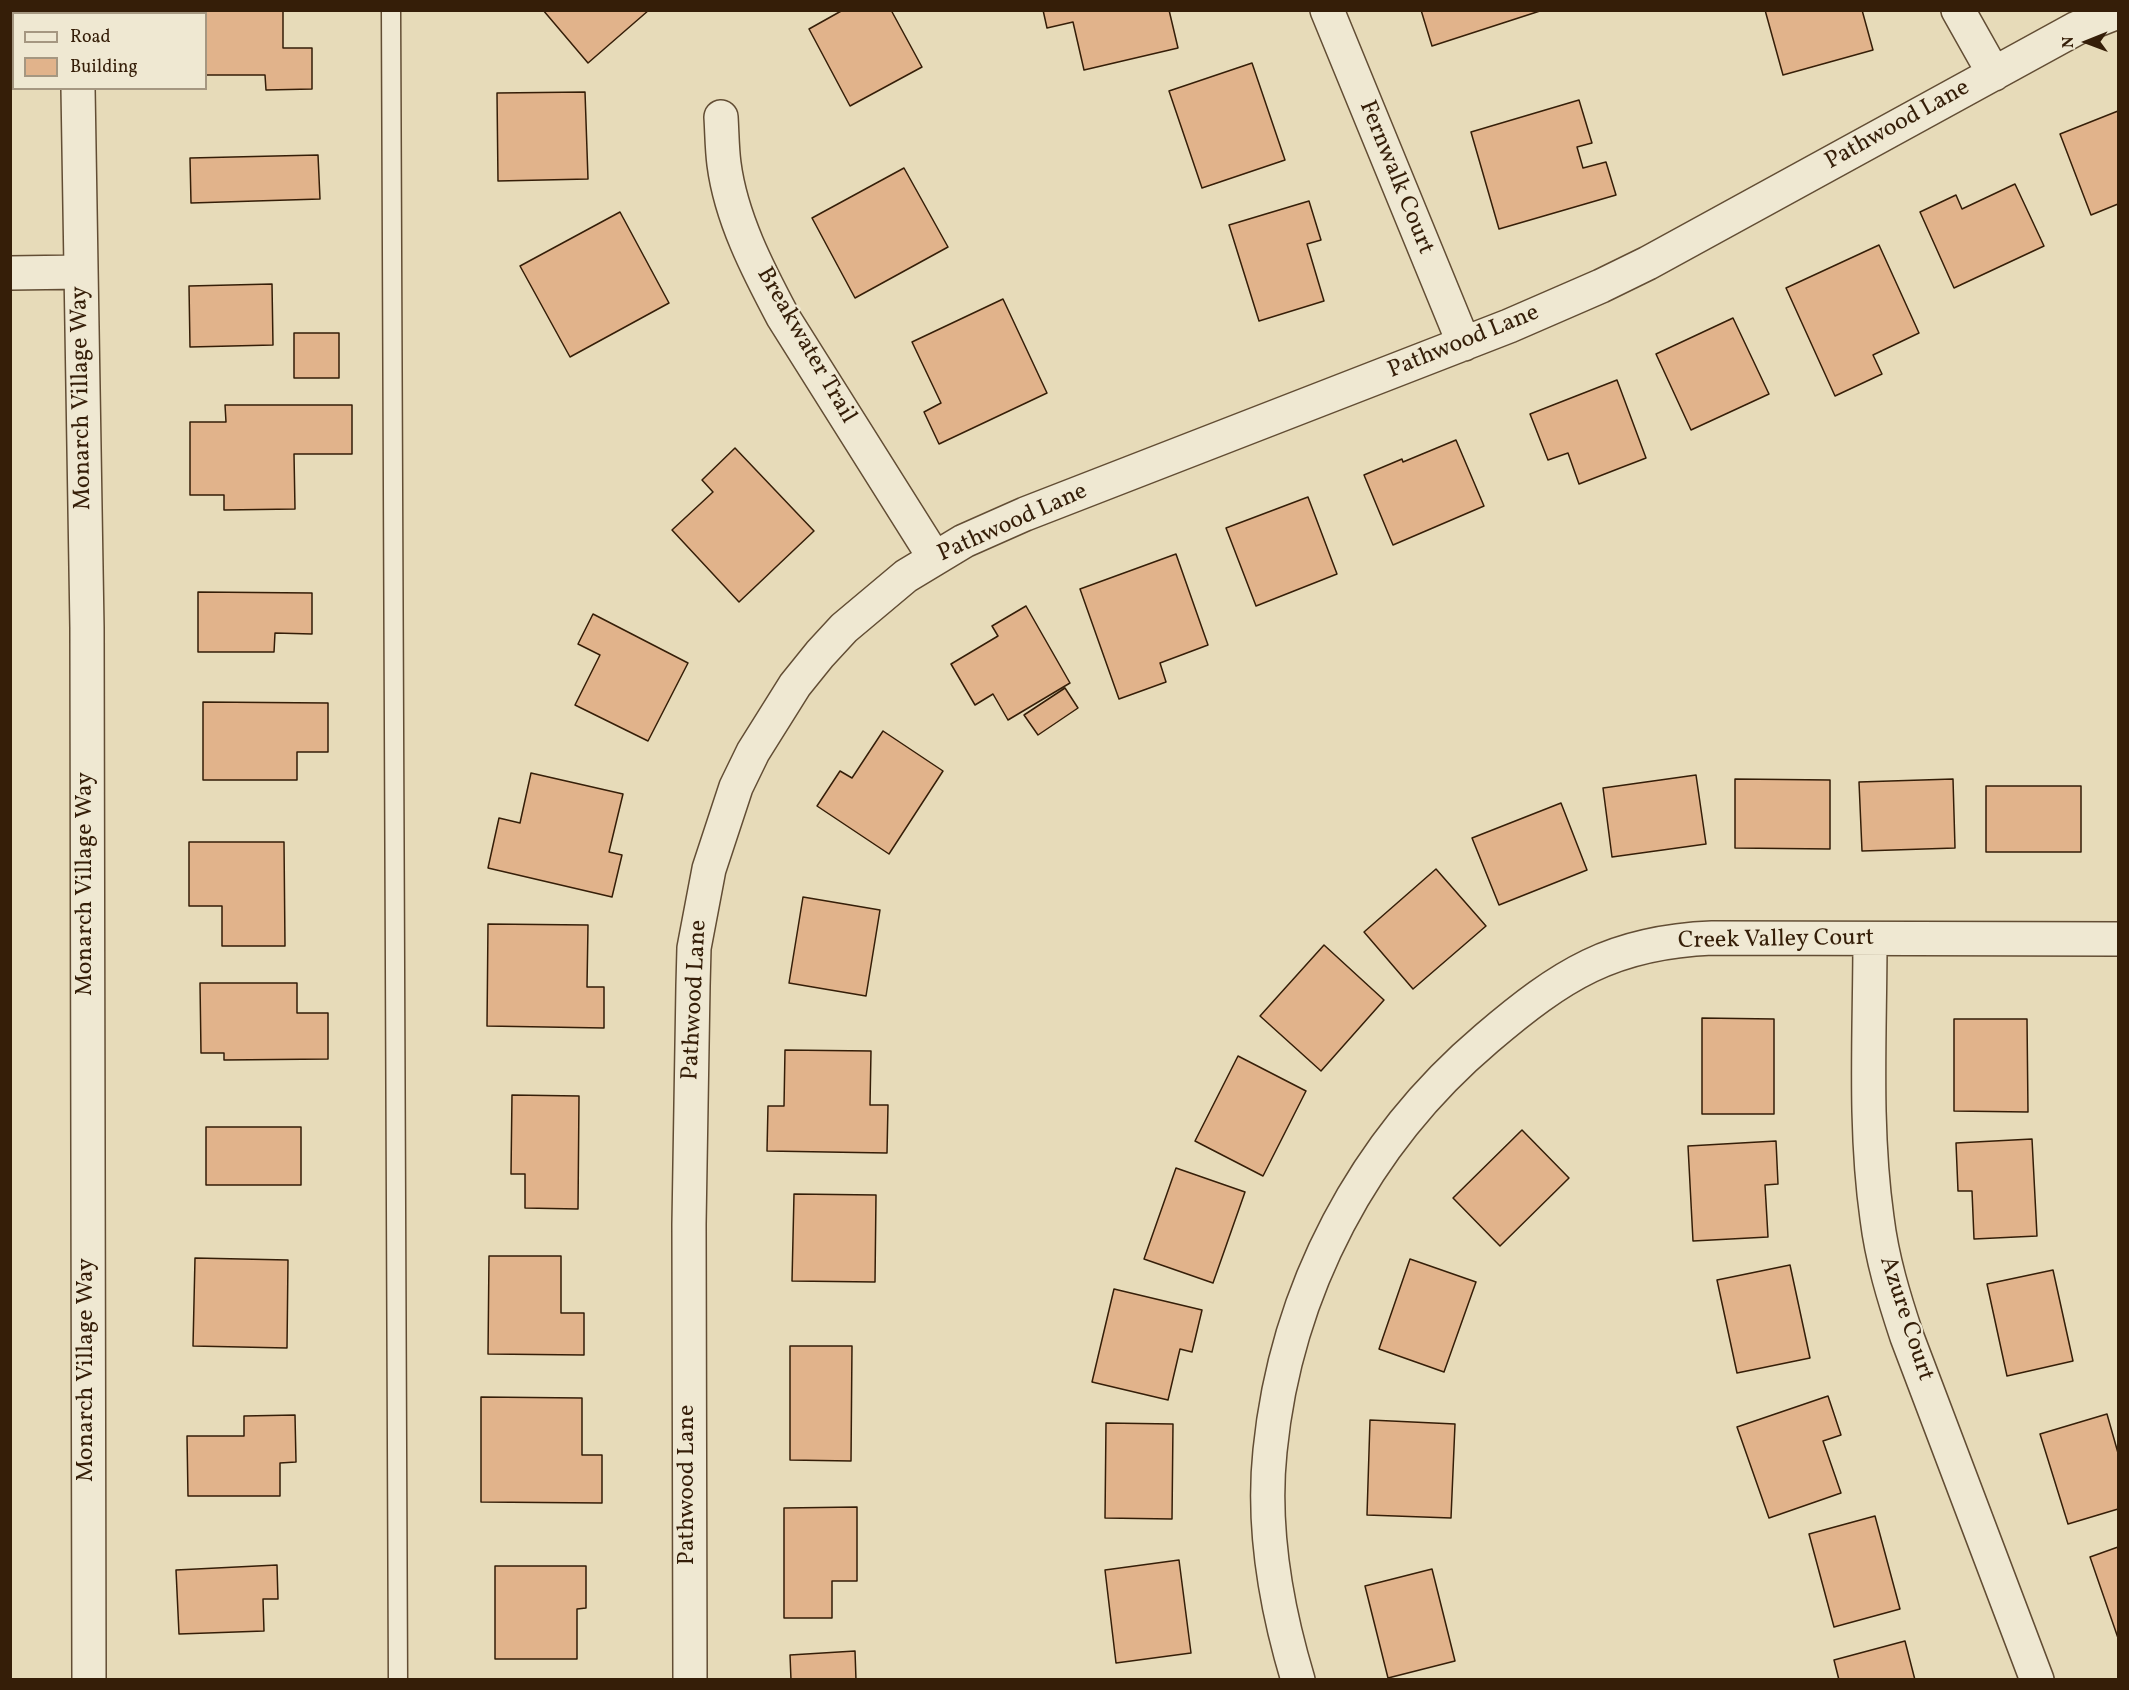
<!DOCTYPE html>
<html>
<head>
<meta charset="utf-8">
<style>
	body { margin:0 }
	#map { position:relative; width:2129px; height:1690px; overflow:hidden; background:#e7dbb9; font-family:Vollkorn,serif }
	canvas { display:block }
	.frame { position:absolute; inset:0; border:12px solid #351e08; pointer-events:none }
	.legend { position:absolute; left:12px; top:12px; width:195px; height:78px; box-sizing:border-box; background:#efe8d2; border:2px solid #a59781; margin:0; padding:8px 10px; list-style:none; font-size:18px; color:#351e08 }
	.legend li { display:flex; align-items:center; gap:12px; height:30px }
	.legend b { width:30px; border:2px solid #a59781 }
	.north { position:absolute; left:2057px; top:12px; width:60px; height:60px; -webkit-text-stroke:4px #efe8d2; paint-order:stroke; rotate:269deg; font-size:16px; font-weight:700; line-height:24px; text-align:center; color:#351e08 }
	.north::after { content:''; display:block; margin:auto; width:21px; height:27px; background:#351e08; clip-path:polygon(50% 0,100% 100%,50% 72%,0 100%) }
</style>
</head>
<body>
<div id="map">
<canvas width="2129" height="1690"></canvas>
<div class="frame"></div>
<ul class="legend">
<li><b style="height:8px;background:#efe8d2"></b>Road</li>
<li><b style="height:16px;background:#e1b38b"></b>Building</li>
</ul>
<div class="north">N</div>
</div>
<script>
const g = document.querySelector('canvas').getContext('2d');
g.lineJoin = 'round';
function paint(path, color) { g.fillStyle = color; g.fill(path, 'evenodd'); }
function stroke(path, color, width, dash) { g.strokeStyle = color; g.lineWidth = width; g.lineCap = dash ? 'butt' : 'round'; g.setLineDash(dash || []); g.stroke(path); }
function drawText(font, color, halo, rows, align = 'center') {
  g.font = font + ' Vollkorn,serif'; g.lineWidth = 4.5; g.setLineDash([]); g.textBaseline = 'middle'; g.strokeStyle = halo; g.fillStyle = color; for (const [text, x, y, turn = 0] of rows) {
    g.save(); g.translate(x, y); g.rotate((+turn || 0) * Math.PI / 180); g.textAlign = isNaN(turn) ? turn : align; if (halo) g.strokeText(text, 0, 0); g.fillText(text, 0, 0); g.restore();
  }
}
const building = new Path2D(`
	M184 10H283V48H312V89L266 90 265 75H206V14H184Z
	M543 10H649L588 63Z
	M843 10H891L922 67 850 106 809 29Z
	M1043 10H1169L1178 48 1084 70 1073 22 1047 28Z
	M1421 10H1543L1432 46Z
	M1765 10H1862L1873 50 1783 75Z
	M1252 63 1285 160 1202 188 1169 91Z
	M585 92 588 179 498 181 497 93Z
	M1579 100 1592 143 1577 147 1583 168 1606 162 1616 195 1499 229 1471 132Z
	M2118 111V204L2091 215 2060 134Z
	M318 155 320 199 191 203 190 158Z
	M904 168 948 247 855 298 812 218Z
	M2015 184 2044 246 1954 288 1920 212 1956 195 1962 209Z
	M1309 201 1321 240 1307 244 1324 301 1259 321 1229 225Z
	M620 212 669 303 570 357 520 266Z
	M1879 245 1919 333 1873 355 1882 374 1835 396 1786 288Z
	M272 284 273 345 190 347 189 286Z
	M1003 299 1047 393 939 444 924 412 941 403 912 342Z
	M1733 318 1769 394 1691 430 1656 354Z
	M294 333H339V378H294Z
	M1617 380 1646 458 1579 484 1568 453 1548 460 1530 414Z
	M225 405H352V454H294L295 509 224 510V495H190V422H226Z
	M1456 440 1484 506 1393 545 1364 475 1402 459 1403 462Z
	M735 448 814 531 739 602 672 530 713 492 702 480Z
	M1308 497 1337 574 1256 606 1226 528Z
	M1176 554 1208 645 1160 663 1166 682 1119 699 1080 589Z
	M198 592 312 593V634L275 633 274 652H198Z
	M1026 606 1070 683 1008 720 993 694 975 705 951 664 998 636 992 626Z
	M593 614 688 663 648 741 575 705 600 655 578 644Z
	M1065 688 1078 708 1038 735 1024 715Z
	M203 702 328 703V752H297V780H203Z
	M883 731 943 771 889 854 817 806 840 771 852 778Z
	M531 773 623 794 609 852 622 855 612 897 488 868 499 818 520 823Z
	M1696 775 1706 844 1612 857 1603 788Z
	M1735 779 1830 780V849L1735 848Z
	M1953 779 1955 848 1862 851 1859 782Z
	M1986 786H2081V852H1986Z
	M1561 803 1587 870 1499 905 1472 838Z
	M189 842H284L285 946H222V906H189Z
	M1436 869 1486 926 1413 989 1364 932Z
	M803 897 880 910 866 996 789 983Z
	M488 924 588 925 587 987H604V1028L487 1026Z
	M1324 945 1384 1000 1321 1071 1260 1016Z
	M200 983H297V1013H328V1059L224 1060V1053H201Z
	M1702 1018 1774 1019V1114H1702Z
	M1954 1019H2027L2028 1112 1954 1111Z
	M785 1050 871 1051 870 1105H888L887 1153 767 1151 768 1106H784Z
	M1238 1056 1306 1091 1263 1176 1195 1141Z
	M512 1095 579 1096 578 1209 525 1208V1174H511Z
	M206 1127H301V1185H206Z
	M1522 1130 1569 1178 1500 1246 1453 1198Z
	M2032 1139 2037 1236 1974 1239 1972 1191H1958L1956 1143Z
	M1776 1141 1778 1184 1765 1185 1768 1237 1693 1241 1688 1146Z
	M1176 1168 1245 1192 1213 1283 1144 1259Z
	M794 1194 876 1195 875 1282 792 1281Z
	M489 1256H561V1313H584V1355L488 1354Z
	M195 1258 288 1260 287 1348 193 1346Z
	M1410 1259 1476 1282 1444 1372 1379 1349Z
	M1790 1265 1810 1358 1737 1373 1717 1280Z
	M2053 1270 2073 1361 2007 1376 1987 1284Z
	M1114 1289 1202 1310 1192 1352 1180 1349 1168 1400 1092 1382Z
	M790 1346H852L851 1461 790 1460Z
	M1828 1396 1841 1435 1823 1441 1841 1493 1769 1518 1737 1427Z
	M481 1397 582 1398V1455H602V1503L481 1502Z
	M2107 1414 2118 1453V1509L2068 1524 2040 1434Z
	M295 1415 296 1462 280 1463V1496H188L187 1436H244V1416Z
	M1370 1420 1455 1424 1451 1518 1367 1515Z
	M1106 1423 1173 1424 1172 1519 1105 1518Z
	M857 1507V1581H832V1618H784V1508Z
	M1875 1516 1900 1609 1834 1627 1809 1534Z
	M2118 1547V1638L2090 1557Z
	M1179 1560 1191 1653 1116 1663 1105 1570Z
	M277 1565 278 1599H263L264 1631 179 1634 176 1570Z
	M495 1566H586V1608L577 1609V1659H495Z
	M1432 1569 1455 1661 1388 1678 1365 1586Z
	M1905 1641 1915 1680H1839L1834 1660Z
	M855 1651 856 1680H791L790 1655Z`);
paint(building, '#e1b38b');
stroke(building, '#351e08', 1.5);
const service = new Path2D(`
	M391 10 398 1680`);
const minor = new Path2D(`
	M75 10 76 14
	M1327 10 1464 344
	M1958 10 1994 74
	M78 88 87 628 89 1680
	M721 117C722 133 722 149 724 164 731 218 758 270 783 317L934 557
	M10 273 81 272
	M1870 939C1870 1031 1864 1126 1877 1218 1882 1259 1894 1298 1907 1337L2037 1680
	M690 1680 689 1224 693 986 694 948 709 869 736 787 753 752 795 685 820 654 844 628 906 576 964 541 1025 514 1509 326 1601 286 1648 263 2077 28 2118 12
	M1298 1680C1276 1607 1262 1527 1270 1451 1286 1290 1364 1142 1487 1038 1561 975 1612 942 1712 938L2118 939`);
stroke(service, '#624d34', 21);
stroke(minor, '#624d34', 36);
stroke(service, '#efe8d2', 18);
stroke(minor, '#efe8d2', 33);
drawText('24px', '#351e08', '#efe8d2', [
	["Pathwood Lane",1898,126,-29],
	["Fernwalk Court",1395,178,68],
	["Pathwood Lane",1464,343,-22],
	["Breakwater Trail",805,346,60],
	["Monarch Village Way",83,398,-91],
	["Pathwood Lane",1013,524,-24],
	["Monarch Village Way",87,884,-90],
	["Creek Valley Court",1776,941,-1],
	["Pathwood Lane",696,1000,-87],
	["Azure Court",1905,1319,72],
	["Monarch Village Way",88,1370,-90],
	["Pathwood Lane",689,1485,-90]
]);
</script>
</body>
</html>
